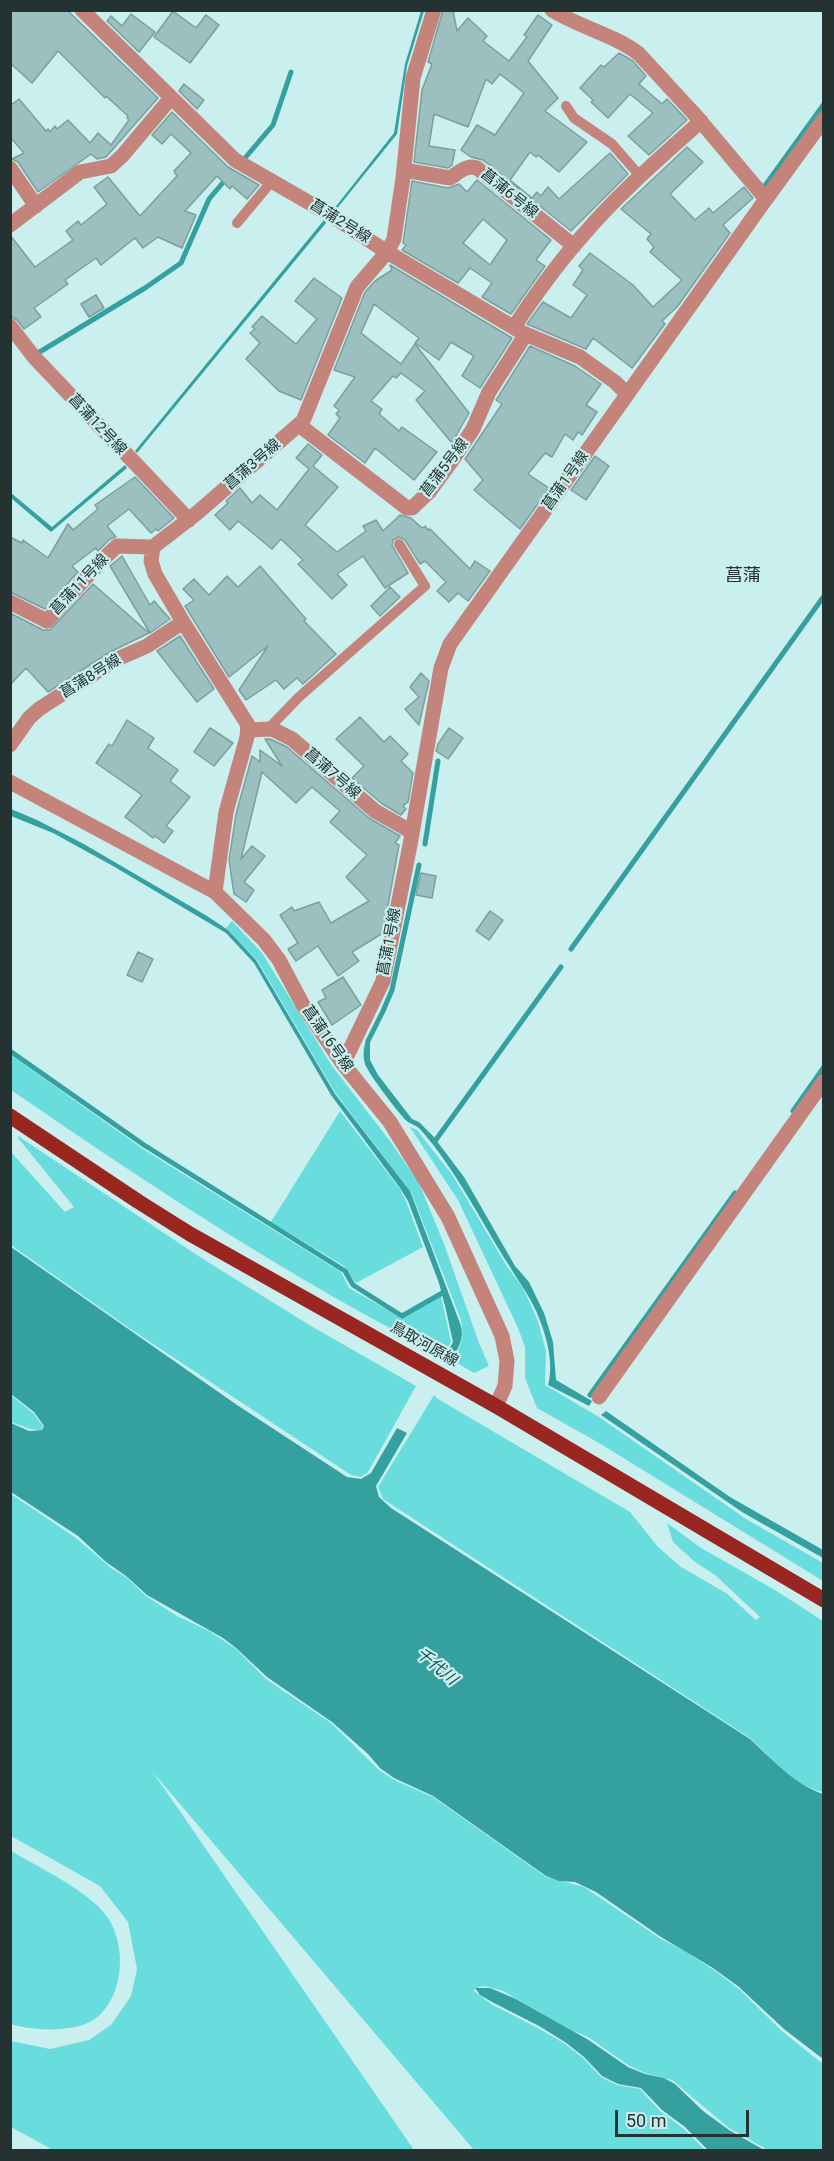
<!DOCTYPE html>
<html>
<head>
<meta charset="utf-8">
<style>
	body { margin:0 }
	#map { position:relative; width:834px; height:2161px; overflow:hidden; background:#c9efee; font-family:Roboto,sans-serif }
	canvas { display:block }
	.frame { position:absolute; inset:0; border:12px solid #243332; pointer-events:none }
	.scale { position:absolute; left:615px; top:2110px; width:134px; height:27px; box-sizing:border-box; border:3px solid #243332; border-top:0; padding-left:8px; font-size:18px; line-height:21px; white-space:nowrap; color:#243332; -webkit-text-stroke:4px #c9efee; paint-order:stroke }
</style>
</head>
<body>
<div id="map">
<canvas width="834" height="2161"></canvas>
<div class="frame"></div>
<div class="scale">50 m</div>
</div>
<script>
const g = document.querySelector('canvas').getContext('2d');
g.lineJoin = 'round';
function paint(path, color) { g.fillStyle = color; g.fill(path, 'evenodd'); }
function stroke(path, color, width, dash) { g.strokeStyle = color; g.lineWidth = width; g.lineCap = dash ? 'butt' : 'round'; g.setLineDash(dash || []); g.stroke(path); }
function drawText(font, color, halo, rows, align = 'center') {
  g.font = font + ' Roboto,"Noto Sans JP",sans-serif'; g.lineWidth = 4.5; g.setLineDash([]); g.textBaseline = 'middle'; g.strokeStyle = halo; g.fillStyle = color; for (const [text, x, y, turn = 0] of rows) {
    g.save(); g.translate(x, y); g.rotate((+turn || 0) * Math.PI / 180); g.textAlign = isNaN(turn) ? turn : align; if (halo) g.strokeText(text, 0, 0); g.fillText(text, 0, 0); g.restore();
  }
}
paint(new Path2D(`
	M232 921 262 953 332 1066 390 1141 419 1183 444 1244 479 1343 489 1366 474 1373 452 1360C462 1347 464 1336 461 1320L411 1192 336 1094 257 960 226 928Z
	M11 1055 143 1149 341 1272 349 1288 402 1318 441 1296 451 1342 444 1353H438C289 1278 148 1184 11 1090Z
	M340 1111 400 1189 406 1201 423 1247 356 1283 344 1266 271 1222Z
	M410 1127 417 1130 453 1176 508 1268 523 1288 538 1321 546 1351 545 1385 599 1417 746 1519 823 1563V1581L599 1443 537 1408 525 1378V1347L518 1328 458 1200Z
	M18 1136 203 1259 311 1326 416 1386 368 1472 361 1477 351 1475 129 1328 11 1245V1152L65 1212 74 1207 18 1138Z
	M11 1395 34 1414 43 1426 41 1430 30 1429 11 1422Z
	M434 1395 438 1399 630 1512 658 1547 681 1567 726 1593 756 1620 760 1617 715 1575 695 1562 673 1542 667 1523 701 1548 775 1590 823 1621V1792C793 1785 772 1758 750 1738L383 1499 378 1487Z
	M11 1494 76 1538 111 1568 126 1577 146 1596 177 1616 209 1631 236 1649 266 1679 331 1723 379 1770 394 1780 433 1797 546 1877 584 1887 661 1939 683 1950 714 1970 739 1989 783 2032 823 2064V2150H768L729 2128 672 2080 645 2073 628 2065 588 2037 571 2030 503 1991 485 1986 475 1988 474 1991 491 2004 538 2028 565 2044 583 2058 601 2077 617 2085 640 2089 660 2111 684 2129 705 2150H474L152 1771 414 2150H53L11 2127V2041L50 2049 89 2040 111 2025 131 1996 137 1969 128 1922 100 1886 11 1836Z
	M11 1851C38 1867 91 1892 108 1918 127 1947 124 1997 95 2019 75 2033 33 2031 11 2024Z`), '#69dddd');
paint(new Path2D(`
	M421 11H424L407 66 397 134 335 211 333 210 394 133 405 64Z
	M324 220 326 223 137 453 135 451Z
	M125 465 127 468 51 532 11 498V493L52 527Z
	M11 809 37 820 82 843 207 916 228 930 256 960 335 1094 410 1191 461 1326C464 1338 459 1348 452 1358L447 1353 453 1342 446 1310 439 1283 408 1201 400 1188 331 1095 254 963 226 933 113 866 53 833 11 816Z
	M370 1034V1060L378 1075 412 1119 419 1122 433 1136 464 1177 515 1266 529 1282 544 1313 553 1342 556 1380 592 1401 589 1406 548 1385C554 1364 547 1338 539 1318 532 1299 520 1284 510 1267 480 1220 457 1171 420 1129 416 1125 413 1125 408 1122 401 1117 368 1073 365 1064 362 1054 364 1041 370 1034Z
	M11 1247 237 1405 347 1477 361 1479 371 1473 397 1428 407 1433 376 1486 379 1497 391 1508 750 1739C772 1759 794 1784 823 1794V2059L784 2029 739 1987 713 1968 661 1937 596 1892 575 1882 559 1881 546 1876 433 1796 394 1778 380 1768 368 1754 332 1722 267 1677 236 1648 223 1638 147 1595 126 1576 106 1562 78 1536 11 1492V1423L29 1431 42 1430 44 1426 34 1412 11 1394Z
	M606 1411 730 1497 823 1550V1558L742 1512 601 1415Z
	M475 1988H490L516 1999 587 2039 628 2067 645 2074 664 2078 675 2084 703 2111 729 2130 764 2150 707 2149 685 2127 662 2110 641 2088 618 2084 602 2076 584 2057 565 2042 539 2026 494 2003 480 1995Z`), '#34a0a0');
stroke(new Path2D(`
	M245 158 273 125 291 72
	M764 187 824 104
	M38 353 145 288 181 263 209 199 226 179
	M425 844 438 761
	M571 949 824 596
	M368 1041 383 1011 392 990 419 865
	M10 1051 144 1145 345 1271 353 1285 402 1316 444 1292
	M793 1111 824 1067
	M435 1141 561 967
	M590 1395 735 1193`), '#34a0a0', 5);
const building = new Path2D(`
	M10 10H67L158 98 106 157 97 159 91 154 38 192 18 162 12 159 24 153 10 137V106L19 99 46 131 48 129 50 132 55 126 57 129 68 120 90 143 98 133 111 145 129 120 127 118 128 116 106 96 105 98 58 51 32 83 10 63Z
	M443 10H453L457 31 468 18 487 36 483 41 509 61 527 37 524 35 538 15 552 25 528 61 558 98 545 111 587 142 559 172 538 155 536 157 530 152 510 180 532 198 537 192 541 196 548 187 559 199 610 153 628 174 571 231 483 160 471 157 461 150 477 125 495 135 524 93 500 74 492 84 486 79 468 127 434 114 429 146 455 150 452 165 448 168 414 162 422 90 432 64 428 62Z
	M173 11 196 28 206 15 219 25 190 63 154 37Z
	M131 14 155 32 139 52 107 21 111 16 122 26Z
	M619 53 633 61 646 76 639 84 662 104 667 99 687 120 649 155 628 136 653 113 630 94 608 118 591 102 593 100 580 88 601 65 604 67Z
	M184 84 204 100 197 109 179 91Z
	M172 112 228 167 259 185 247 199 232 186 230 189 217 176 185 211 196 215 182 248 158 237 143 248 135 238 101 265 96 258 65 280 68 284 34 308 41 317 24 329 17 320 10 316V235L35 267 73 240 66 231 78 221 81 225 107 204 94 187 108 177 140 216 177 176 174 171 191 153 171 134 162 144 152 135Z
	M687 147 703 162 670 194 695 220 709 208 713 213 744 187 753 198 723 225 730 233 677 307 662 321 665 324 632 368 593 338 586 349 527 324 543 302 571 318 587 295 573 285 583 270 579 266 590 253 633 285 653 307 682 280 650 252 654 247 647 239 651 234 621 209Z
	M477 180 551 240 536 260 545 266 511 314 482 297 492 283 470 268 458 283 402 250 406 245 403 243 412 181 448 188 459 184 467 192ZM483 219 507 240 490 265 463 243Z
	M390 265 512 338 480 388 462 376 474 356 451 342 439 360 415 343 419 338 374 304 361 333 401 364 415 344 469 413 452 443 416 400 425 391 401 373 396 378 393 376 371 401 382 409 379 414 399 431 402 427 437 452 414 480 375 448 365 463 328 435 340 418 336 414 339 410 334 406 355 377 334 370 365 292 375 281 392 270Z
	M314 278 342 298 301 400 279 391 246 359 260 343 250 333 255 329 252 327 262 316 296 344 317 319 295 301Z
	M96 295 104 308 89 317 81 304Z
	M530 346 575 366 601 384 586 405 597 412 582 435 578 432 573 440 565 434 552 457 545 453 528 474 549 488 520 529 474 490 483 480 465 459 502 404 496 400 498 397Z
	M308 444 322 455 313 466 338 487 305 525 337 552 366 531 363 526 376 520 383 531 400 515 411 518 422 528 425 526 428 530 430 529 470 569 475 561 490 571 468 601 458 593 449 602 437 591 446 582 425 561 420 564 405 540 399 537 393 540 392 545 408 573 385 588 363 556 337 574 347 585 332 599 298 564 303 560 281 539 272 549 238 521 230 530 215 515 228 503 226 501 240 488 252 503 260 495 277 510 309 469 296 458Z
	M595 456 609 466 586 500 571 490Z
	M135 477 174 518 158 531 156 529 151 533 129 509 107 526 116 537 110 539 98 551 96 548 72 566 78 572 45 609 10 592V537L22 543 23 540 48 558 68 524 73 530 98 509 95 505Z
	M122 556 150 605 154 601 170 619 150 633 110 566Z
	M260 566 306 619 304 621 336 654 303 684 297 678 284 689 276 680 246 700 239 690 268 646 229 677 185 606 194 600 183 589 194 579 209 595 227 576 238 587Z
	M93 584 149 633 110 652 48 692 26 668 10 685V613L43 630H50Z
	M390 587 400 597 380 616 371 606Z
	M180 636 214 689 197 702 157 651Z
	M421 673 429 681 419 725 405 709 419 697 410 687Z
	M360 717 384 742 390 736 408 754 401 761 413 773 408 802 403 806 406 809 401 815 381 803 352 778 364 766 336 739Z
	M127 720 154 738 148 748 178 770 170 781 190 797 166 826 173 831 164 843 155 836 153 838 125 817 142 795 96 763 109 744 112 746Z
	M210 728 233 743 214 766 194 752Z
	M449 728 463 738 448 759 436 751 438 744Z
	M265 739H270L287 747 369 818 400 836 395 843 399 845 383 933 352 952 359 961 338 976 318 946 296 961 288 949 298 943 280 915 292 907 294 911 319 902 331 923 369 901 346 877 367 855 330 822 340 811 312 787 296 803 262 772 241 859 252 846 265 856 244 882 254 890 246 902 234 894 229 860 236 814 252 756 260 762V750L282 766Z
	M421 873 436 876 432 898 416 895Z
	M490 911 503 920 489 940 476 931Z
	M138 952 153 959 142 982 127 975Z
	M343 977 361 1005 332 1025 318 1002 326 998 322 990Z`);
paint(building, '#9bc0bf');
stroke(building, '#7b9f9f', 1.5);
stroke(new Path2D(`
	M566 106 574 118 612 144 640 176
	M237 223 272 181
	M269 728 299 697 425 586 399 544`), '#c4847b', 10);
stroke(new Path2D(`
	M82 10 235 160 334 217 387 252 523 333 580 357 615 382 627 394
	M10 168 36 206
	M404 170 450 178C458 173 467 164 477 168L574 246
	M766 199 824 119
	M10 225 80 172 111 166 122 156 171 98
	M10 326 34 357 189 520
	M514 327C535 295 558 263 584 234 619 193 660 158 701 121
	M299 425 407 508H412L429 492 453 459 473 429 489 392 526 334
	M10 602 47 621 100 562 117 546 153 547
	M248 730 272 729 292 739 375 811 412 832
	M10 745 29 718 39 709 115 660 147 646 183 622
	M10 782 215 892 264 940 279 960 303 1005 343 1064 390 1122 448 1217 502 1336 507 1361 505 1386 496 1406
	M215 892 226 812 247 737 248 725 183 622 155 574 151 561 153 547 197 513 303 421 357 287 387 252 394 239 403 178 413 78 434 10
	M343 1064 383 981 410 845 441 668 450 644 766 199 697 117 639 54C615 35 579 27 552 10
	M599 1397 824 1081`), '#c4847b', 15);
stroke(new Path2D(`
	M10 1116 139 1202 190 1234 496 1406 824 1600`), '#992620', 15);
drawText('15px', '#243332', '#c9efee', [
	["菖蒲6号線",509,194,39],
	["菖蒲2号線",340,222,32],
	["菖蒲12号線",97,425,47],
	["菖蒲3号線",253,465,-41],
	["菖蒲5号線",445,468,-53],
	["菖蒲1号線",566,481,-55],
	["菖蒲11号線",80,585,-47],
	["菖蒲8号線",91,677,-32],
	["菖蒲7号線",332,774,41],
	["菖蒲1号線",390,942,-79],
	["菖蒲16号線",327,1039,55],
	["鳥取河原線",424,1345,29]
]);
drawText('italic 16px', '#124f4f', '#c9efee', [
	["千代川",436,1667,40]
]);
drawText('18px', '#243332', '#c9efee', [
	["菖蒲",743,576]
]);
</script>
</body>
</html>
